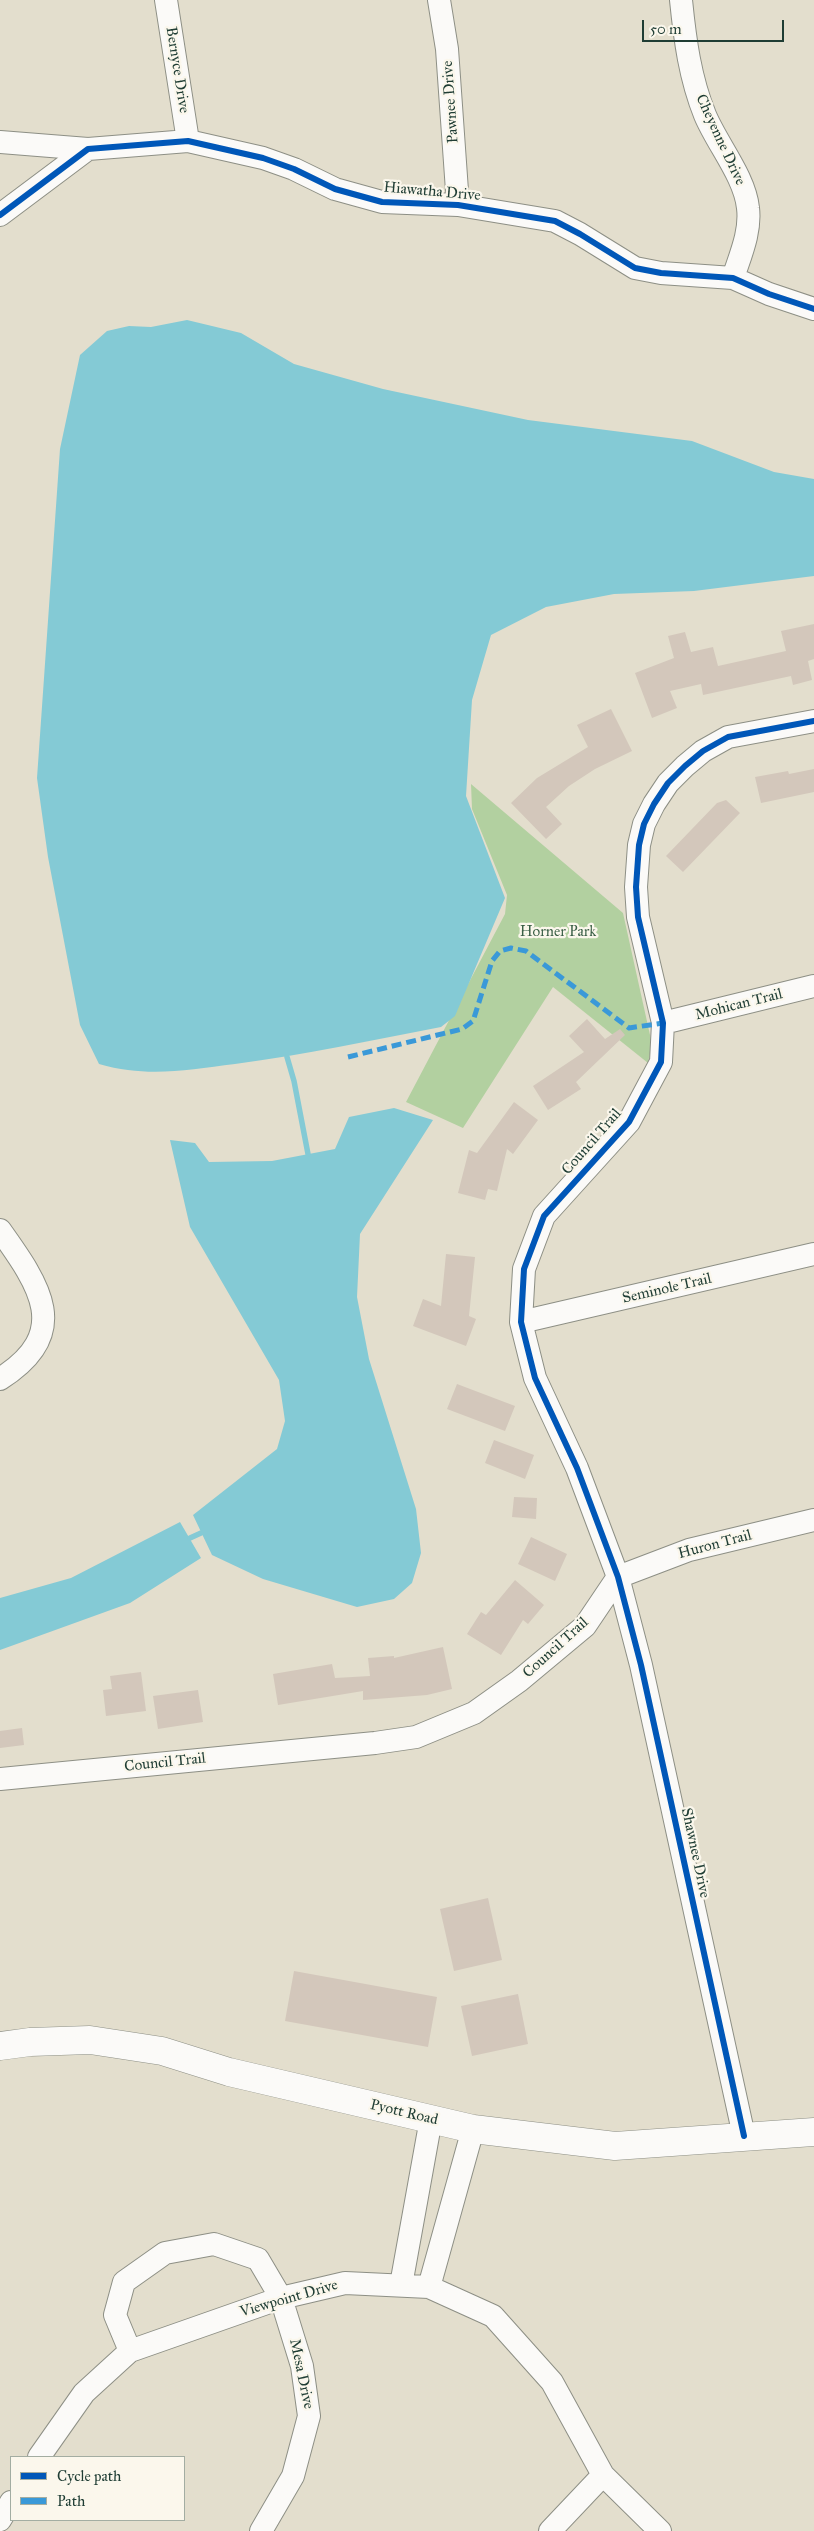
<!DOCTYPE html>
<html>
<head>
<meta charset="utf-8">
<style>
	body { margin:0 }
	#map { position:relative; width:814px; height:2531px; overflow:hidden; background:#e3decd; font-family:"IM FELL Great Primer",serif }
	canvas { display:block }
	.legend { position:absolute; left:10px; top:2456px; width:175px; height:65px; box-sizing:border-box; background:#fbf7ec; border:1px solid #a3ada2; margin:0; padding:6px 9px; list-style:none; font-size:15px; color:#1f3d34 }
	.legend li { display:flex; align-items:center; gap:10px; height:25px }
	.legend b { width:25px; border:1px solid #a3ada2 }
	.scale { position:absolute; left:642px; top:20px; width:142px; height:22px; box-sizing:border-box; border:2px solid #1f3d34; border-top:0; padding-left:6px; font-size:15px; line-height:18px; white-space:nowrap; color:#1f3d34; -webkit-text-stroke:4px #fbf7ec; paint-order:stroke }
</style>
</head>
<body>
<div id="map">
<canvas width="814" height="2531"></canvas>
<ul class="legend">
<li><b style="height:6px;background:#0057b8"></b>Cycle path</li>
<li><b style="height:6px;background:#3a99d8"></b>Path</li>
</ul>
<div class="scale">50 m</div>
</div>
<script>
const g = document.querySelector('canvas').getContext('2d');
g.lineJoin = 'round';
function paint(path, color) { g.fillStyle = color; g.fill(path, 'evenodd'); }
function stroke(path, color, width, dash) { g.strokeStyle = color; g.lineWidth = width; g.lineCap = dash ? 'butt' : 'round'; g.setLineDash(dash || []); g.stroke(path); }
function drawText(font, color, halo, rows, align = 'center') {
  g.font = font + ' "IM FELL Great Primer",serif'; g.lineWidth = 4.5; g.setLineDash([]); g.textBaseline = 'middle'; g.strokeStyle = halo; g.fillStyle = color; for (const [text, x, y, turn = 0] of rows) {
    g.save(); g.translate(x, y); g.rotate((+turn || 0) * Math.PI / 180); g.textAlign = isNaN(turn) ? turn : align; if (halo) g.strokeText(text, 0, 0); g.fillText(text, 0, 0); g.restore();
  }
}
paint(new Path2D(`
	M471 784 623 913 652 1044 648 1063 553 987 463 1128 406 1102 505 914 507 895 472 809Z`), '#b2d0a0');
paint(new Path2D(`
	M187 320 241 333 294 364 383 389 528 420 692 441 774 472 814 479V576L694 591 614 594 546 607 491 635 472 700 466 796 505 898 455 1016 441 1027C373 1040 304 1055 235 1064 186 1070 148 1078 99 1064L80 1025 48 857 37 778 60 449 80 355 107 331 129 326 151 327Z
	M394 1108 433 1120 360 1234 357 1297 369 1359 416 1509 421 1553 412 1583 394 1599 357 1607 263 1579 212 1555 193 1515 277 1449 285 1421 279 1380 190 1227 170 1140 195 1143 209 1162 272 1161 335 1149 349 1117Z
	M180 1522 201 1558 130 1603 0 1650V1598L71 1578Z`), '#84cad5');
stroke(new Path2D(`
	M287 1057 294 1081 308 1154
	M190 1538 201 1533`), '#84cad5', 5.5);
paint(new Path2D(`
	M814 624V659L808 661 812 680 793 685 791 676 703 695 701 684 670 691 677 708 652 718 635 673 674 658 668 636 685 632 691 652 713 647 718 666 786 651 781 631Z
	M611 709 632 751 595 769 569 786 546 807 562 824 546 839 511 803 537 778 588 747 577 725Z
	M814 769V792L761 803 755 777 788 771 789 774Z
	M726 800 740 813 683 872 666 856 717 803Z
	M587 1019 605 1039 620 1029 625 1035 576 1082 581 1089 548 1110 533 1086 584 1052 569 1036Z
	M514 1102 538 1120 513 1154 507 1149 497 1191 488 1189 485 1200 458 1193 469 1150 477 1153Z
	M446 1254 475 1257 469 1316 476 1319 466 1346 413 1326 423 1299 441 1306Z
	M457 1384 515 1406 505 1431 447 1409Z
	M494 1440 534 1455 525 1479 485 1463Z
	M514 1497 537 1498 536 1519 512 1517Z
	M531 1537 567 1554 555 1581 518 1564Z
	M515 1580 544 1605 528 1624 523 1620 501 1655 467 1634 481 1612 486 1615Z
	M443 1647 452 1689 427 1695 363 1700V1691L278 1705 273 1674 332 1664 335 1678 370 1676 368 1658 394 1656V1658Z
	M141 1672 146 1711 106 1716 103 1690 112 1689 110 1676Z
	M198 1690 203 1722 158 1729 153 1696Z
	M22 1728 24 1745 0 1748V1731Z
	M488 1898 502 1960 454 1971 440 1909Z
	M294 1971 437 1997 428 2047 285 2021Z
	M518 1994 528 2044 472 2056 461 2006Z`), '#d3c7bb');
const minor = new Path2D(`
	M166 0 188 141
	M439 0 447 49 458 205
	M681 0C685 40 690 78 705 115 717 144 745 177 748 208 751 232 740 256 733 278
	M0 142 88 149
	M0 215 88 149 188 141 263 158 294 169 335 189 382 202 458 205 555 221 580 234 635 268 661 273 733 278 769 294 814 309
	M663 1023 814 986
	M0 1230C40 1286 73 1333 0 1379
	M521 1322 814 1254
	M618 1577 689 1550 814 1520
	M0 1779 375 1743 416 1737 474 1713 519 1681 585 1626 618 1577
	M744 2136 641 1665 618 1577 577 1468 535 1378 521 1322 524 1269 544 1216 629 1122 661 1062 663 1023 638 917 636 887 639 845 644 824 654 804 668 783 685 766 703 751 728 737 814 721
	M401 2285 431 2119
	M429 2287 473 2129
	M130 2351 115 2315 124 2282 165 2253 214 2244 258 2259 281 2298 302 2366 309 2416 293 2476 261 2531
	M39 2457 84 2393 130 2351 281 2298 345 2283 429 2287 493 2316 552 2382 603 2475 660 2531
	M0 2520 11 2502
	M550 2531 603 2475`);
const tertiary = new Path2D(`
	M0 2046 30 2042 90 2040 162 2051 229 2072 473 2129 615 2146 814 2132`);
stroke(minor, '#8d8f85', 24);
stroke(tertiary, '#8d8f85', 29);
stroke(minor, '#fbfaf8', 22);
stroke(tertiary, '#fbfaf8', 28);
stroke(new Path2D(`
	M348 1057 462 1029 473 1021 492 961 500 951 511 948 526 951 629 1028 663 1023`), '#3a99d8', 5, [10, 5]);
stroke(new Path2D(`
	M0 215 88 149 188 141 263 158 294 169 335 189 382 202 458 205 555 221 580 234 635 268 661 273 733 278 769 294 814 309
	M744 2136 641 1665 618 1577 577 1468 535 1378 521 1322 524 1269 544 1216 629 1122 661 1062 663 1023 638 917 636 887 639 845 644 824 654 804 668 783 685 766 703 751 728 737 814 721`), '#0057b8', 6);
drawText('15px', '#1f3d34', '#fbf7ec', [
	["Bernyce Drive",177,70,81],
	["Pawnee Drive",451,102,-94],
	["Cheyenne Drive",720,140,65],
	["Hiawatha Drive",432,192,5],
	["Mohican Trail",739,1005,-14],
	["Council Trail",592,1142,-49],
	["Seminole Trail",667,1289,-13],
	["Huron Trail",715,1545,-15],
	["Council Trail",556,1648,-42],
	["Council Trail",165,1763,-6],
	["Shawnee Drive",695,1853,78],
	["Pyott Road",404,2113,13],
	["Viewpoint Drive",289,2299,-16],
	["Mesa Drive",301,2374,78]
]);
drawText('15px', '#3a5f46', '#fbf7ec', [
	["Horner Park",558,932]
]);
</script>
</body>
</html>
